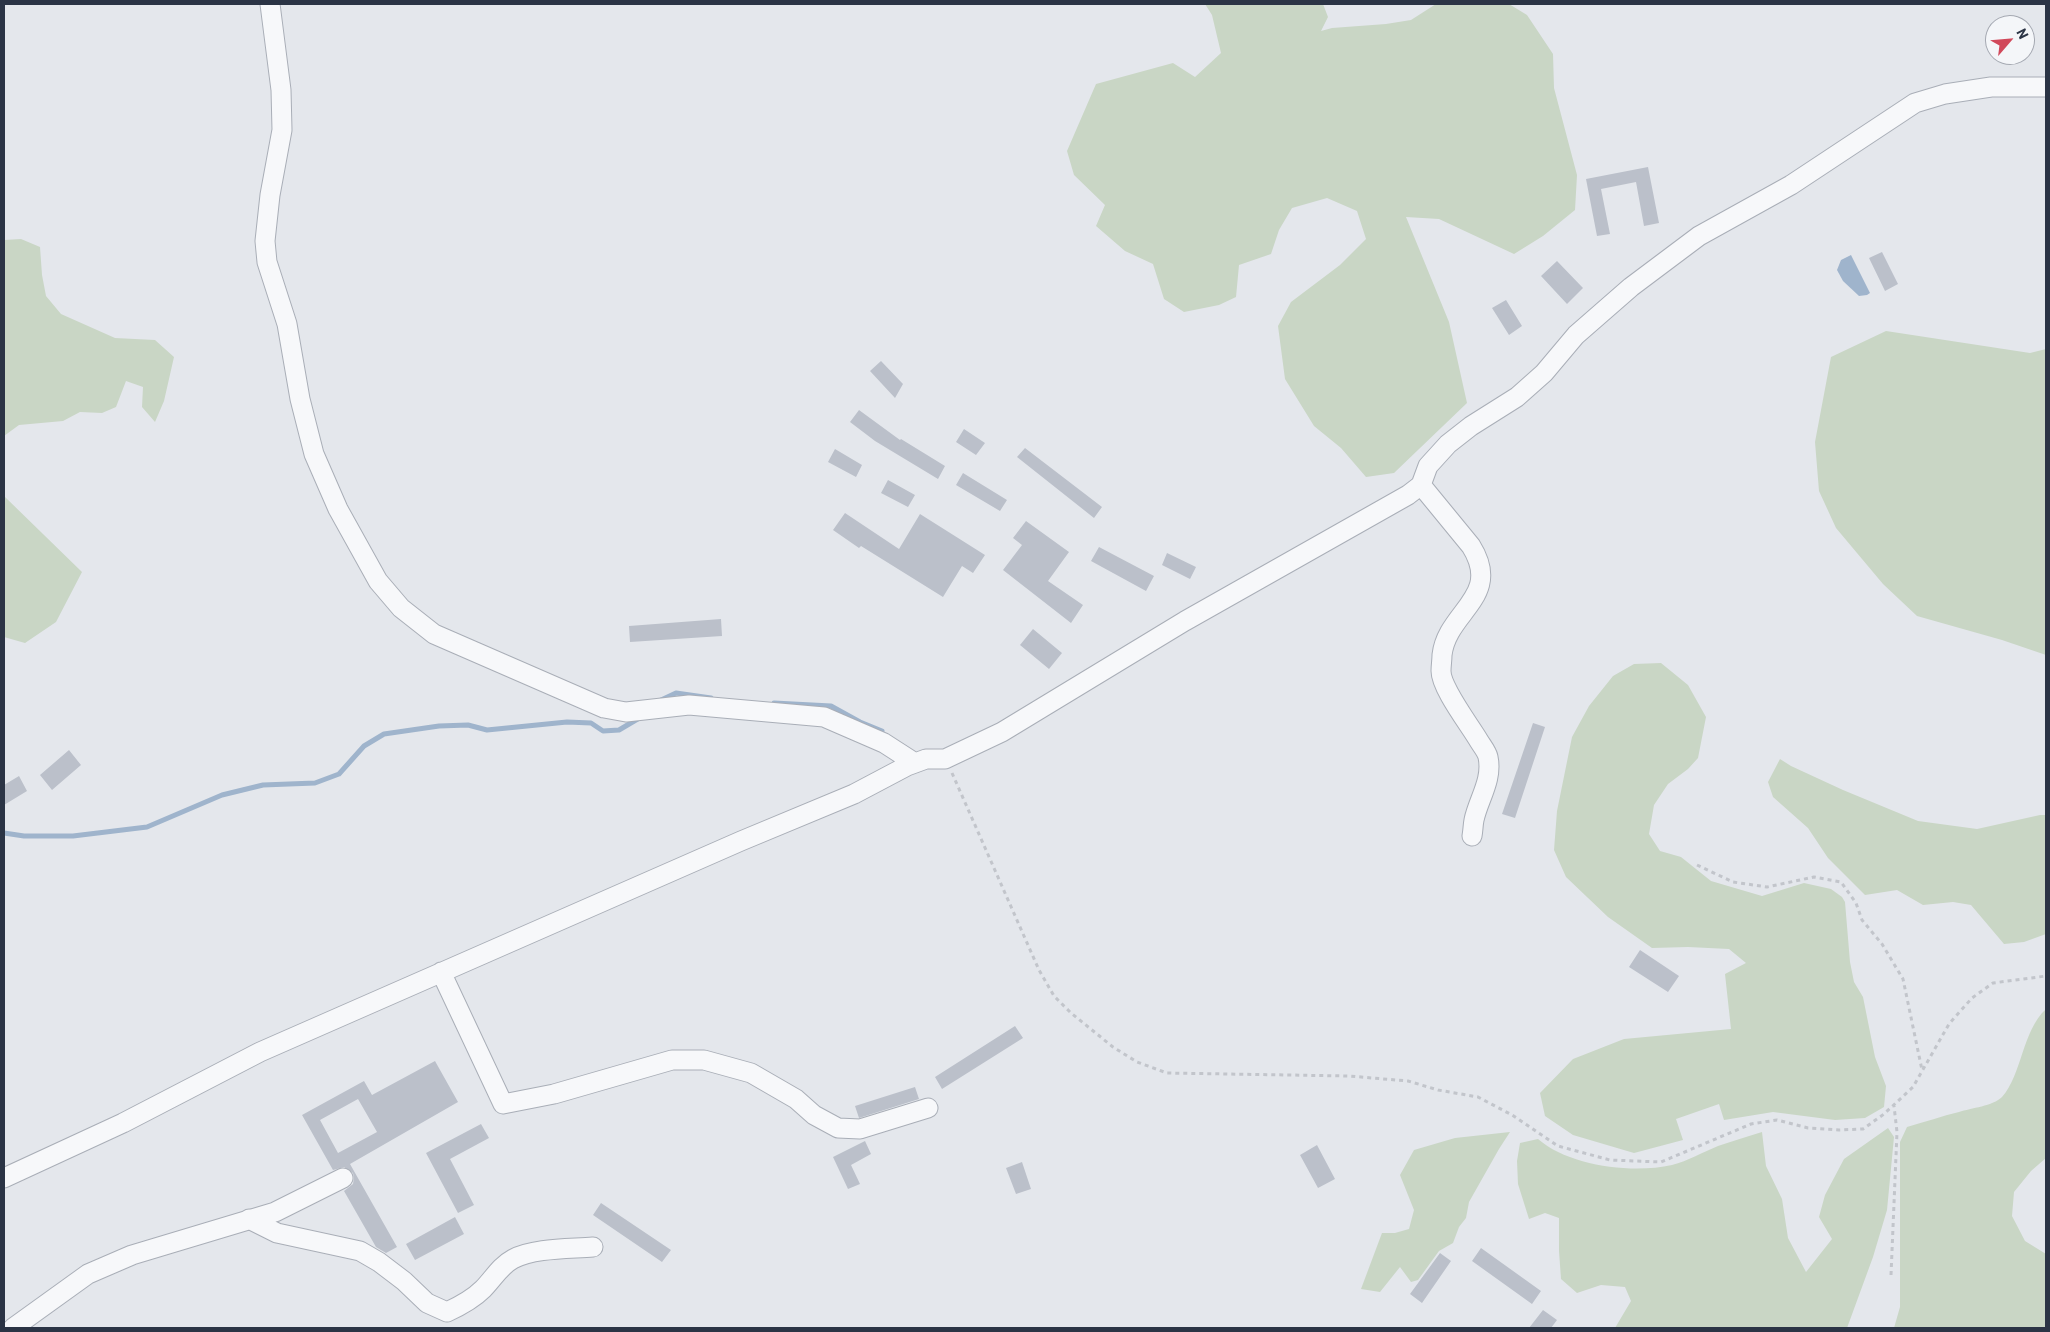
<!DOCTYPE html>
<html>
<head>
<meta charset="utf-8">
<style>
	body { margin:0 }
	#map { position:relative; width:2050px; height:1332px; overflow:hidden; background:#e4e7ec; font-family:Barlow,sans-serif }
	canvas { display:block }
	.frame { position:absolute; inset:0; border:5px solid #2b3445; pointer-events:none }
	.north { position:absolute; left:1985px; top:15px; width:50px; height:50px; box-sizing:border-box; background:#f4f6f9; border:1px solid #a4a8b1; border-radius:50%; rotate:63deg; font-size:14px; font-weight:700; line-height:20px; text-align:center; color:#2b3445 }
	.north::after { content:''; display:block; margin:auto; width:18px; height:22px; background:#d1495b; clip-path:polygon(50% 0,100% 100%,50% 72%,0 100%) }
</style>
</head>
<body>
<div id="map">
<canvas width="2050" height="1332"></canvas>
<div class="frame"></div>
<div class="north">N</div>
</div>
<script>
const g = document.querySelector('canvas').getContext('2d');
g.lineJoin = 'round';
function paint(path, color) { g.fillStyle = color; g.fill(path, 'evenodd'); }
function stroke(path, color, width, dash) { g.strokeStyle = color; g.lineWidth = width; g.lineCap = dash ? 'butt' : 'round'; g.setLineDash(dash || []); g.stroke(path); }
paint(new Path2D(`
	M1205 4H1323L1328 17 1321 31 1332 28 1386 24 1411 20 1436 4H1509L1527 15 1553 54 1554 88 1577 175 1575 210 1543 236 1514 254 1439 219 1406 217 1449 322 1467 403 1394 473 1366 477 1341 448 1314 426 1285 379 1278 326 1291 302 1340 265 1366 239 1357 211 1327 198 1292 208 1279 230 1271 254 1239 265 1236 297 1219 305 1184 312 1164 299 1153 264 1125 251 1096 226 1105 205 1074 175 1067 151 1096 84 1173 63 1195 77 1221 53 1212 15Z
	M21 239 40 247 42 275 46 296 61 314 115 338 155 340 174 357 164 401 155 422 142 407 143 387 126 381 116 407 102 413 80 412 63 421 19 425 4 436V240Z
	M1886 331 2030 353 2046 349V655L2002 640 1917 616 1883 584 1836 528 1819 491 1815 442 1831 357Z
	M4 496 82 572 56 622 25 643 4 637Z
	M1661 663 1688 685 1706 717 1698 758 1688 769 1668 784 1654 805 1649 834 1660 851 1681 857 1711 881 1762 896 1804 883 1831 889 1842 897 1845 902 1850 962 1854 982 1863 997 1875 1057 1886 1086 1884 1107 1865 1118 1835 1120 1773 1112 1724 1120 1719 1104 1676 1119 1683 1140 1634 1153 1573 1135 1545 1116 1540 1093 1573 1059 1624 1039 1731 1029 1725 974 1746 963 1729 949 1688 947 1652 948 1608 917 1566 877 1554 850 1557 811 1572 737 1589 706 1613 676 1634 664Z
	M1780 759 1791 766 1843 790 1918 821 1977 829 2040 815H2046V934L2024 942 2004 944 1971 905 1953 902 1923 905 1897 890 1865 895 1828 858 1808 828 1773 797 1768 782Z
	M2046 1009V1158L2031 1171 2014 1192 2012 1216 2025 1241 2046 1254V1328H1894L1900 1307V1142L1907 1127C1925 1122 1942 1116 1959 1112 1971 1108 1993 1106 2002 1097 2022 1075 2022 1031 2046 1009Z
	M1888 1128 1894 1137 1887 1210 1873 1257 1847 1328H1615L1631 1301 1625 1287 1601 1285 1577 1293 1561 1279 1559 1251V1218L1545 1213 1529 1219 1518 1184 1517 1161 1520 1143 1538 1139C1569 1166 1632 1174 1672 1165 1688 1161 1703 1152 1718 1146 1732 1141 1747 1137 1762 1132L1766 1166 1782 1199 1788 1238 1806 1272 1832 1239 1819 1217 1825 1195 1844 1159Z
	M1510 1132 1499 1149 1469 1202 1466 1218 1459 1227 1453 1243 1439 1251 1418 1280 1411 1282 1400 1267 1380 1292 1361 1289 1382 1233H1395L1409 1229 1414 1210 1400 1175 1414 1150 1455 1138Z`), '#c9d6c5');
paint(new Path2D(`
	M1851 255 1870 293 1867 295 1859 296 1843 281 1837 270 1841 260Z`), '#9fb4cc');
stroke(new Path2D(`
	M659 701 676 693 711 698
	M774 703 831 706 860 722 882 731
	M4 833 24 836H73L147 827 222 795 263 785 315 783 339 774 364 746 384 734 439 726 468 725 487 730 567 722 591 723 603 731 619 730 641 717`), '#9fb4cc', 5);
paint(new Path2D(`
	M1648 167 1659 223 1644 226 1636 182 1601 189 1610 234 1597 236 1586 179Z
	M1882 252 1898 284 1885 291 1869 258Z
	M1557 261 1583 288 1567 304 1541 276Z
	M1506 300 1522 326 1509 335 1492 308Z
	M881 361 903 384 895 398 870 371Z
	M859 410 900 440 901 439 945 466 938 479 875 441 850 422Z
	M964 429 985 443 976 455 956 442Z
	M1025 448 1102 507 1094 518 1017 457Z
	M835 449 862 465 856 477 828 462Z
	M963 473 1007 500 1000 511 956 485Z
	M888 480 915 495 908 507 881 493Z
	M845 513 899 549 920 514 985 555 973 573 962 566 943 597 861 546 859 548 833 530Z
	M1026 521 1069 552 1048 581 1083 605 1071 623 1003 570 1022 545 1013 538Z
	M1099 547 1154 576 1146 591 1091 561Z
	M1167 553 1196 567 1190 579 1162 565Z
	M721 619 722 636 630 642 629 626Z
	M1033 629 1062 653 1049 669 1020 645Z
	M1533 723 1545 727 1515 818 1502 814Z
	M69 750 81 765 52 790 40 775Z
	M19 776 27 791 4 805V785Z
	M1640 950 1679 976 1668 992 1629 967Z
	M1015 1026 1023 1038 942 1089 935 1077Z
	M435 1061 458 1102 350 1164 397 1247 386 1253 376 1247 344 1191 353 1184 354 1178 353 1173 344 1167 333 1170 302 1115 364 1081 372 1095ZM358 1099 377 1132 338 1153 320 1120Z
	M915 1087 919 1099 859 1118 855 1106Z
	M481 1124 489 1138 450 1159 474 1205 458 1213 426 1153Z
	M865 1141 871 1154 851 1165 860 1184 848 1189 833 1157Z
	M1317 1145 1335 1179 1318 1188 1300 1155Z
	M1022 1162 1031 1189 1016 1194 1006 1168Z
	M601 1203 671 1250 662 1262 593 1215Z
	M455 1217 464 1234 415 1260 406 1244Z
	M1481 1248 1541 1291 1532 1304 1472 1261Z
	M1440 1253 1451 1261 1422 1303 1410 1294Z
	M1543 1310 1557 1320 1551 1328H1529Z`), '#bbc0ca');
const minor = new Path2D(`
	M270 4 281 90 282 130 270 195 265 241 267 262 287 324 300 399 314 454 338 509 378 581 401 608 434 634 604 708 626 712 689 705 824 717 884 743 915 763
	M1421 485 1471 546C1503 597 1447 611 1442 655 1442 660 1441 666 1441 671 1441 688 1469 724 1479 741 1482 746 1487 752 1488 757 1493 780 1478 800 1474 820 1473 825 1473 831 1472 836
	M441 972 503 1104 554 1094 672 1060H704L751 1073 796 1099 814 1115 838 1128 860 1129 928 1108
	M4 1178 123 1123 260 1052 741 841 854 794 907 766 926 759H945L1002 732 1185 621 1408 495 1421 485 1428 466 1448 444 1471 426 1517 397 1544 373 1576 335 1631 287 1699 236 1791 185 1915 103 1945 94 1991 87H2046
	M249 1219 277 1233 360 1251 379 1262 404 1281 427 1303 447 1312C460 1306 473 1299 483 1289 493 1279 500 1266 513 1259 534 1248 569 1249 593 1247
	M13 1328 88 1274 132 1255 275 1212 343 1178`);
stroke(minor, '#a9aeb7', 21);
stroke(new Path2D(`
	M952 773 1039 970 1054 996 1071 1013 1113 1047 1137 1062 1167 1073 1349 1076 1408 1081 1438 1090 1478 1097 1512 1115 1558 1146 1610 1160 1661 1162 1751 1124 1777 1120 1808 1128 1839 1130 1863 1129 1884 1114 1913 1087 1949 1024 1972 998 1993 983 2046 976
	M1697 865 1733 882 1767 887 1814 877 1841 882 1856 903 1862 920 1882 944 1903 979 1922 1070
	M1891 1275 1897 1132 1894 1106`), '#c2c5cb', 3, [4, 4]);
stroke(minor, '#f7f8fa', 19);
</script>
</body>
</html>
